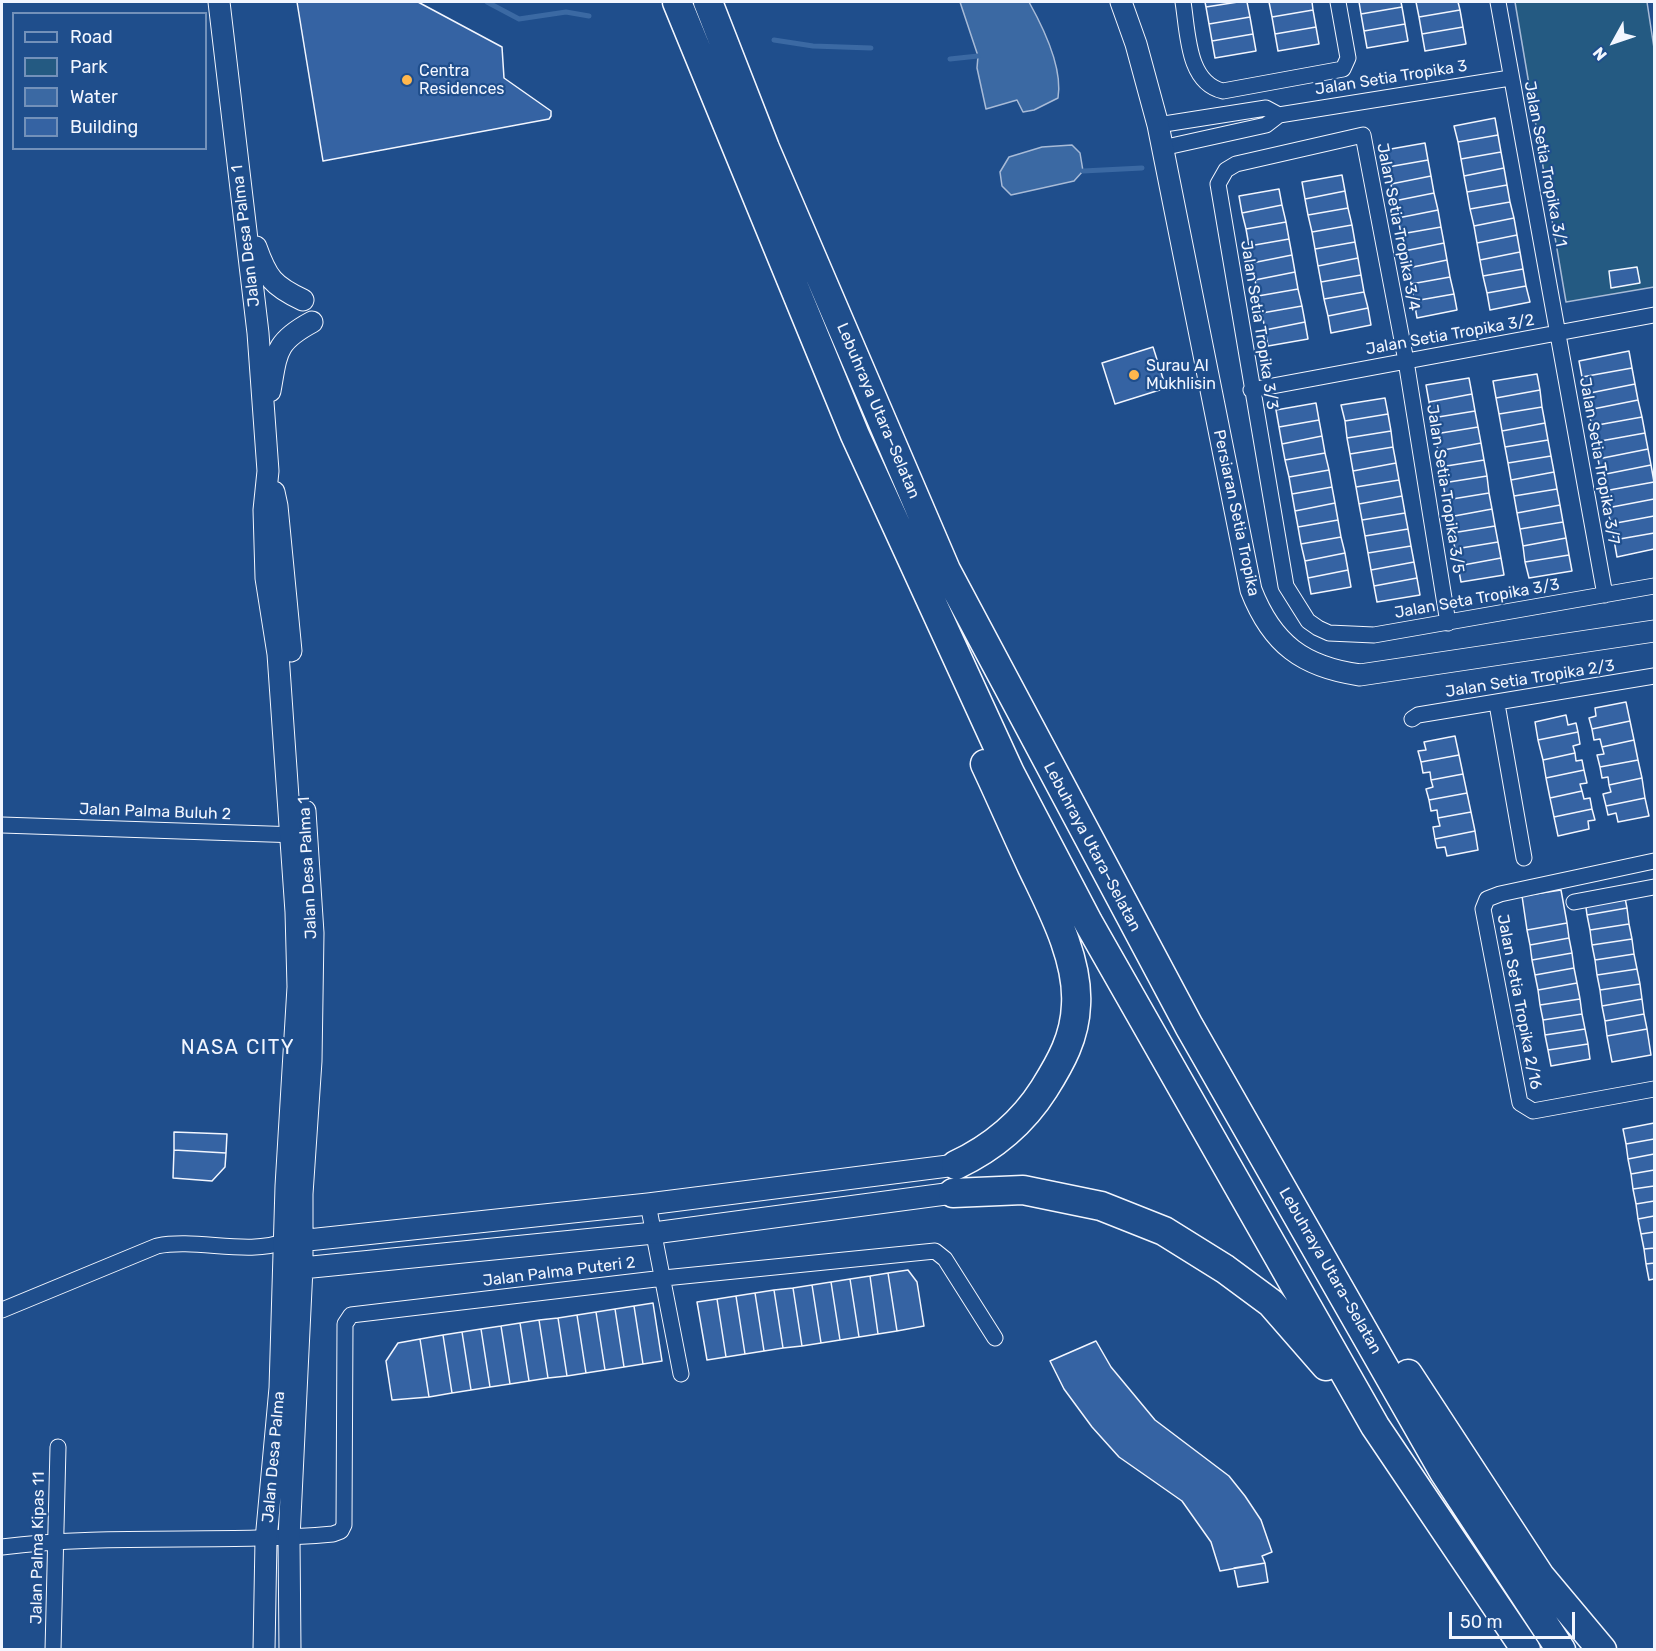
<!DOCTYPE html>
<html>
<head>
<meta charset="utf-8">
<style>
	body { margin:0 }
	#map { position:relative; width:1656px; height:1651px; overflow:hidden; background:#1f4e8c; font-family:Rubik,sans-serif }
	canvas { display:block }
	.frame { position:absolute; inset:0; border:3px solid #f2f6ff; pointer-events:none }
	.legend { position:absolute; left:12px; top:12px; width:195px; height:138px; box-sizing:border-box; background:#1f4e8c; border:2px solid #7391ba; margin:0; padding:8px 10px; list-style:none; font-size:18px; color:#f2f6ff }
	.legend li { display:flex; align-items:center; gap:12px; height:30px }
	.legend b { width:30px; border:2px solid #7391ba }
	.north { position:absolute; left:1584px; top:12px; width:60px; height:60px; -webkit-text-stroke:4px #1f4e8c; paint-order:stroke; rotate:230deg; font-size:16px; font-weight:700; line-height:24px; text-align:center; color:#f2f6ff }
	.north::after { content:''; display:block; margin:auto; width:21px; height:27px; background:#f2f6ff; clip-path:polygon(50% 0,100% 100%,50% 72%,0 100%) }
	.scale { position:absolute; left:1449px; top:1612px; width:126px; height:27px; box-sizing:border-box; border:3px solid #f2f6ff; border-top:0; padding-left:8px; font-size:18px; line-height:21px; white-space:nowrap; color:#f2f6ff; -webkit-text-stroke:4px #1f4e8c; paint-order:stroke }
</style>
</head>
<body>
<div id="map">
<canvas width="1656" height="1651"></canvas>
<div class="frame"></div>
<ul class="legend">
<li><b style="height:8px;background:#1f4e8c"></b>Road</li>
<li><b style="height:16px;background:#245a82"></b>Park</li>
<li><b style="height:16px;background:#3b69a3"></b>Water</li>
<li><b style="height:16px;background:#3563a3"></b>Building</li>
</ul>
<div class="north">N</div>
<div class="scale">50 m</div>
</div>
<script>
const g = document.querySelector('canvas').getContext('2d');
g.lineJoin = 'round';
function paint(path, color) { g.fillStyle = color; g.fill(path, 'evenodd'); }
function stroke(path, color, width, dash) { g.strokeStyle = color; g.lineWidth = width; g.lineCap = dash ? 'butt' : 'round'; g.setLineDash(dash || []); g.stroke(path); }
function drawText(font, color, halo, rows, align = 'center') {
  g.font = font + ' Rubik,sans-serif'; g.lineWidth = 4.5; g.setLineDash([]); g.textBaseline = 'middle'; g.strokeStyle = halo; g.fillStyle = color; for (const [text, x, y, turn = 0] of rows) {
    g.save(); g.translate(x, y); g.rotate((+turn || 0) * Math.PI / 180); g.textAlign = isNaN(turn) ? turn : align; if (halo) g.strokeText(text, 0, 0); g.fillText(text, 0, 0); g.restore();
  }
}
const green = new Path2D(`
	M1515 2H1647L1654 48V287L1566 302Z`);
paint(green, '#245a82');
stroke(green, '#a8bbd7', 1.5);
const water = new Path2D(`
	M960 2H1029C1043 27 1063 68 1058 98L1034 110 1023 112 1017 100 986 109 977 68 978 56Z
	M1072 145 1080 153 1083 171 1074 181 1011 195 1002 186 1000 172 1009 157 1042 147Z`);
paint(water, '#3b69a3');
stroke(water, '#a8bbd7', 1.5);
stroke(new Path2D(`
	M487 2 519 19 566 12 589 16
	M774 40 813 46 871 48
	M950 59 978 56
	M1083 171 1142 168`), '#3b69a3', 5);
const building = new Path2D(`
	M297 2H418L502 47 504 78 551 111V116L549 119 323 161Z
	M1205 2H1238L1206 7Z
	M1238 2H1247L1250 17 1209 24 1206 7Z
	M1269 2H1312L1313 10 1272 17Z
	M1359 2H1401L1402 7 1361 14Z
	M1416 2H1458L1460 10 1419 17Z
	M1402 7 1405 24 1364 31 1361 14Z
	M1313 10 1316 27 1275 34 1272 17Z
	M1460 10 1463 27 1422 34 1419 17Z
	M1250 17 1253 34 1212 41 1209 24Z
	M1405 24 1408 41 1367 48 1364 31Z
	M1316 27 1319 44 1278 51 1275 34Z
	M1463 27 1466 44 1425 51 1422 34Z
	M1253 34 1256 51 1215 58 1212 41Z
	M1495 118 1498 135 1458 142 1454 126Z
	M1498 135 1501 152 1461 159 1458 142Z
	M1425 143 1428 160 1388 167 1385 150Z
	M1501 152 1504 168 1464 176 1461 159Z
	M1428 160 1431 176 1391 184 1388 167Z
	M1504 168 1507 185 1467 192 1464 176Z
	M1342 175 1345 191 1305 199 1302 182Z
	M1431 176 1434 193 1394 201 1391 184Z
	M1507 185 1510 202 1470 209 1467 192Z
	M1279 189 1282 205 1242 213 1239 196Z
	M1345 191 1348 208 1308 215 1305 199Z
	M1434 193 1438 210 1398 218 1394 201Z
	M1510 202 1514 218 1474 226 1470 209Z
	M1282 205 1286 222 1246 229 1242 213Z
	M1348 208 1352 225 1312 232 1308 215Z
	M1438 210 1441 227 1401 234 1398 218Z
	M1514 218 1517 235 1477 243 1474 226Z
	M1286 222 1289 239 1249 246 1246 229Z
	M1352 225 1355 242 1315 249 1312 232Z
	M1441 227 1444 243 1404 251 1401 234Z
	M1517 235 1520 252 1480 260 1477 243Z
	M1289 239 1292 255 1252 263 1249 246Z
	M1355 242 1358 258 1318 266 1315 249Z
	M1444 243 1447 260 1408 268 1404 251Z
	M1520 252 1523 269 1483 276 1480 260Z
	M1292 255 1295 272 1255 280 1252 263Z
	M1358 258 1361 275 1321 282 1318 266Z
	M1447 260 1450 277 1411 284 1408 268Z
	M1637 267 1640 283 1611 288 1609 271Z
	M1523 269 1526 286 1487 293 1483 276Z
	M1295 272 1298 289 1258 296 1255 280Z
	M1361 275 1364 292 1324 299 1321 282Z
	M1450 277 1454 294 1414 301 1411 284Z
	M1526 286 1530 302 1490 310 1487 293Z
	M1298 289 1302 306 1262 313 1258 296Z
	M1364 292 1368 308 1328 316 1324 299Z
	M1454 294 1457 310 1417 318 1414 301Z
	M1302 306 1305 322 1265 330 1262 313Z
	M1368 308 1371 325 1331 333 1328 316Z
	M1305 322 1308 339 1268 346 1265 330Z
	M1153 347 1166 388 1115 404 1102 363Z
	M1629 351 1632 368 1582 377 1579 361Z
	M1632 368 1635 384 1585 394 1582 377Z
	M1537 374 1540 390 1496 398 1493 381Z
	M1469 378 1472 394 1429 402 1426 385Z
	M1635 384 1638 400 1588 410 1585 394Z
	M1540 390 1542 407 1499 414 1496 398Z
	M1472 394 1475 411 1432 418 1429 402Z
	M1385 398 1388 414 1345 421 1341 405Z
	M1638 400 1642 417 1592 426 1588 410Z
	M1316 403 1319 420 1279 427 1276 410Z
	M1542 407 1545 423 1502 431 1499 414Z
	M1475 411 1478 427 1435 434 1432 418Z
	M1388 414 1391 431 1347 438 1345 421Z
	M1642 417 1645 433 1595 442 1592 426Z
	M1319 420 1322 436 1282 444 1279 427Z
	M1545 423 1548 440 1505 447 1502 431Z
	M1478 427 1481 443 1438 451 1435 434Z
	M1391 431 1393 447 1350 454 1347 438Z
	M1645 433 1648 449 1598 459 1595 442Z
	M1322 436 1325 453 1285 460 1282 444Z
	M1548 440 1551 456 1508 463 1505 447Z
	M1481 443 1484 460 1440 467 1438 451Z
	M1393 447 1396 463 1353 471 1350 454Z
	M1648 449 1651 465 1601 475 1598 459Z
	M1325 453 1329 470 1289 477 1285 460Z
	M1551 456 1554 472 1511 480 1508 463Z
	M1484 460 1487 476 1443 483 1440 467Z
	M1396 463 1399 480 1356 487 1353 471Z
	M1651 465 1654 482 1604 491 1601 475Z
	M1329 470 1332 487 1292 494 1289 477Z
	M1554 472 1557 489 1514 496 1511 480Z
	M1487 476 1489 493 1446 500 1443 483Z
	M1399 480 1402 496 1359 504 1356 487Z
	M1654 482V499L1607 508 1604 491Z
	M1332 487 1335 503 1295 511 1292 494Z
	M1557 489 1560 505 1517 513 1514 496Z
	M1489 493 1492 509 1449 517 1446 500Z
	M1402 496 1405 513 1362 520 1359 504Z
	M1654 499V516L1611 524 1607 508Z
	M1335 503 1338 520 1298 527 1295 511Z
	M1560 505 1563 522 1520 529 1517 513Z
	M1492 509 1495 526 1452 533 1449 517Z
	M1405 513 1408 529 1365 536 1362 520Z
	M1654 516V533L1614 540 1611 524Z
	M1338 520 1341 537 1301 544 1298 527Z
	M1563 522 1566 538 1523 546 1520 529Z
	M1495 526 1498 542 1455 549 1452 533Z
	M1408 529 1411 546 1368 553 1365 536Z
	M1654 533V549L1617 557 1614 540Z
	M1341 537 1345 553 1305 561 1301 544Z
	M1566 538 1569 555 1525 562 1523 546Z
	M1498 542 1501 558 1458 566 1455 549Z
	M1411 546 1414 562 1371 570 1368 553Z
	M1345 553 1348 570 1308 578 1305 561Z
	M1569 555 1572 571 1529 578 1525 562Z
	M1501 558 1504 575 1461 582 1458 566Z
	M1414 562 1417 578 1374 586 1371 570Z
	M1348 570 1351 587 1311 594 1308 578Z
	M1417 578 1420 595 1377 602 1374 586Z
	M1626 702 1630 721 1592 729 1589 718 1596 716 1595 708Z
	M1566 715 1568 725 1576 723 1578 732 1538 740 1535 722Z
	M1630 721 1634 740 1602 747 1600 739 1594 740 1592 729Z
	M1578 732 1580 744 1573 746 1575 753 1543 760 1538 740Z
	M1455 736 1459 755 1421 762 1418 751 1426 750 1424 742Z
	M1634 740 1638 760 1600 767 1597 755 1604 754 1602 747Z
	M1575 753 1576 761 1582 760 1584 770 1546 778 1543 760Z
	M1459 755 1463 774 1431 780 1430 772 1423 773 1421 762Z
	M1638 760 1642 778 1609 785 1608 777 1602 778 1600 767Z
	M1584 770 1587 783 1580 784 1582 791 1550 798 1546 778Z
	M1463 774 1467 793 1429 800 1426 789 1433 787 1431 780Z
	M1642 778 1645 798 1606 806 1603 794 1611 792 1609 785Z
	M1582 791 1584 799 1590 798 1592 809 1554 817 1550 798Z
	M1467 793 1471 812 1438 818 1437 810 1431 811 1429 800Z
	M1645 798 1649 816 1618 822 1616 813 1608 815 1606 806Z
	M1592 809 1595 820 1588 821 1589 829 1558 836 1554 817Z
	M1471 812 1475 831 1435 839 1433 827 1440 826 1438 818Z
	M1475 831 1478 850 1447 856 1445 847 1437 848 1435 839Z
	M1561 890 1567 923 1527 930 1522 896Z
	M1624 893 1627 908 1587 915 1585 900Z
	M1627 908 1629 924 1590 930 1587 915Z
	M1567 923 1569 938 1530 945 1527 930Z
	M1629 924 1632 939 1592 945 1590 930Z
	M1569 938 1572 953 1532 960 1530 945Z
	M1632 939 1634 954 1595 960 1592 945Z
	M1572 953 1574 968 1535 975 1532 960Z
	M1634 954 1637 969 1597 975 1595 960Z
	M1574 968 1577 983 1538 990 1535 975Z
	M1637 969 1640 984 1600 990 1597 975Z
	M1577 983 1580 999 1540 1005 1538 990Z
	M1640 984 1642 999 1602 1006 1600 990Z
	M1580 999 1582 1014 1543 1020 1540 1005Z
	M1642 999 1644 1014 1605 1021 1602 1006Z
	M1582 1014 1585 1029 1545 1035 1543 1020Z
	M1644 1014 1647 1029 1607 1036 1605 1021Z
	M1585 1029 1588 1044 1548 1050 1545 1035Z
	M1647 1029 1651 1055 1612 1062 1607 1036Z
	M1588 1044 1590 1059 1551 1066 1548 1050Z
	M1654 1123V1139L1626 1144 1623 1129Z
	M174 1132 227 1134 226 1153 174 1150Z
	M1654 1139V1154L1628 1159 1626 1144Z
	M174 1150 226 1153 225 1167 212 1181 173 1178Z
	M1654 1154V1170L1631 1174 1628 1159Z
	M1654 1170V1186L1633 1189 1631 1174Z
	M1654 1186V1201L1636 1204 1633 1189Z
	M1654 1201V1216L1638 1219 1636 1204Z
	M1654 1216V1232L1641 1234 1638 1219Z
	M1654 1232V1248L1644 1249 1641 1234Z
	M1654 1248V1263L1646 1264 1644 1249Z
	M1654 1263V1279L1649 1280 1646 1264Z
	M908 1270 917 1282 924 1326 897 1331 888 1273Z
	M888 1273 897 1331 878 1334 870 1276Z
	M870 1276 878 1334 859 1337 850 1279Z
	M850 1279 859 1337 840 1340 831 1282Z
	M831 1282 840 1340 821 1343 812 1285Z
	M812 1285 821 1343 802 1346 793 1288Z
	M793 1288 802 1346 783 1348 774 1290Z
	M774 1290 783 1348 764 1351 755 1293Z
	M755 1293 764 1351 745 1354 736 1296Z
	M736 1296 745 1354 726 1357 717 1299Z
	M717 1299 726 1357 707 1360 697 1302Z
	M653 1303 662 1361 643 1364 634 1306Z
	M634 1306 643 1364 624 1367 615 1309Z
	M615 1309 624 1367 605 1370 596 1312Z
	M596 1312 605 1370 586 1373 577 1315Z
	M577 1315 586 1373 567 1376 558 1318Z
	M558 1318 567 1376 548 1378 539 1320Z
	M539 1320 548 1378 529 1381 520 1323Z
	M520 1323 529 1381 510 1384 501 1326Z
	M501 1326 510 1384 490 1387 481 1329Z
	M481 1329 490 1387 471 1390 462 1332Z
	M462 1332 471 1390 452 1393 443 1335Z
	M443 1335 452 1393 429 1397 420 1339Z
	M420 1339 429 1397 392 1400 386 1361 398 1343Z
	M1096 1341 1111 1367 1155 1420 1229 1476 1245 1496 1261 1520 1272 1552 1262 1556 1265 1563 1220 1571 1211 1542 1182 1501 1119 1457 1092 1427 1064 1389 1050 1361Z
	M1265 1563 1268 1582 1238 1587 1234 1568Z`);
paint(building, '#3563a3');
stroke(building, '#f2f6ff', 1.5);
const street = new Path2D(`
	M1183 2C1188 32 1187 83 1223 91L1343 69 1348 58 1338 2
	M1498 2 1605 595
	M1158 125 1266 108 1279 115
	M1162 148 1266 125 1279 115 1510 78
	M1251 390 1654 315
	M1448 623 1406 361 1363 135 1236 164 1226 170 1218 184 1286 586 1308 621 1318 628 1329 633 1374 635 1654 586
	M1497 704 1524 858
	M1412 719 1418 715 1654 676
	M2 825 298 835
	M1654 861 1500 894 1487 899 1483 909 1520 1103 1533 1111 1654 1089
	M1574 902 1654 887
	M648 1204 681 1374
	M2 1310 157 1246C198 1238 248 1256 286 1241
	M2 1547C111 1533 222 1544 333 1534L341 1531 344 1525 345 1324 351 1315 664 1278 935 1251 945 1259 995 1338
	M53 1650 58 1447`);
const secondary = new Path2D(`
	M219 2 258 333 268 471 264 510 266 578 278 654 296 912 298 987 286 1186 280 1388 266 1540 264 1650
	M1121 2 1136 44 1158 125 1251 590C1272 644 1303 667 1360 675L1654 631
	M256 247C267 278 273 286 303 300
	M270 391C277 352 275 342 312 322
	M274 492 277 506 291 651
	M289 1242 648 1204 956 1165
	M289 1265 302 1268 654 1233 953 1193
	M290 1650 289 1538 302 1268V1194L311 1061 313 933 305 811`);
const highway = new Path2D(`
	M677 2 855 435 1010 773 1088 922 1375 1426 1526 1650
	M708 2 765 148 946 570 1189 1026 1444 1472 1561 1650
	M956 1165C992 1148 1023 1122 1044 1089 1061 1062 1075 1037 1076 1005 1079 959 1051 907 1032 867 1016 833 1001 798 985 764
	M953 1193 1023 1190 1101 1206 1164 1231 1225 1269 1271 1303 1326 1366
	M1408 1374 1540 1576 1602 1650`);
stroke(street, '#f2f6ff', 17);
stroke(secondary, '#f2f6ff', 23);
stroke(highway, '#f2f6ff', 31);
stroke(street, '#1f4e8c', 15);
stroke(secondary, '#1f4e8c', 21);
stroke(highway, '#1f4e8c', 28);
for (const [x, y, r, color] of [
	[407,80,6,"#ffb74d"],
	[1134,375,6,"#ffb74d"]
]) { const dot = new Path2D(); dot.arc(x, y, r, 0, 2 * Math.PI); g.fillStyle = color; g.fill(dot); stroke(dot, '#1f4e8c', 2); }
drawText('16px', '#f2f6ff', '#1f4e8c', [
	["Centra",419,71],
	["Residences",419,89],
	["Surau Al",1146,366],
	["Mukhlisin",1146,384]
], 'left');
drawText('16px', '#f2f6ff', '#1f4e8c', [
	["Jalan Setia Tropika 3",1391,78,-9],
	["Jalan Setia Tropika 3/1",1545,164,79],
	["Jalan Setia Tropika 3/4",1398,227,79],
	["Jalan Desa Palma 1",246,236,-97],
	["Jalan Setia Tropika 3/3",1259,325,81],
	["Jalan Setia Tropika 3/2",1450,335,-10],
	["Lebuhraya Utara–Selatan",878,411,67],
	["Jalan Setia Tropika 3/7",1599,461,80],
	["Jalan Setia Tropika 3/5",1445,489,81],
	["Persiaran Setia Tropika",1236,513,78],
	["Jalan Seta Tropika 3/3",1477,599,-10],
	["Jalan Setia Tropika 2/3",1530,679,-9],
	["Jalan Palma Buluh 2",155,812,2],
	["Lebuhraya Utara–Selatan",1092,847,62],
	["Jalan Desa Palma 1",308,868,-93],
	["Jalan Setia Tropika 2/16",1519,1002,79],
	["Lebuhraya Utara–Selatan",1330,1271,60],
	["Jalan Palma Puteri 2",559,1272,-7],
	["Jalan Desa Palma",274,1457,-85],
	["Jalan Palma Kipas 11",38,1548,-89]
]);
g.letterSpacing = '1.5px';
drawText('20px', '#f2f6ff', '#1f4e8c', [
	["NASA CITY",238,1048]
]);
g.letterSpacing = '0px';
</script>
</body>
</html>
